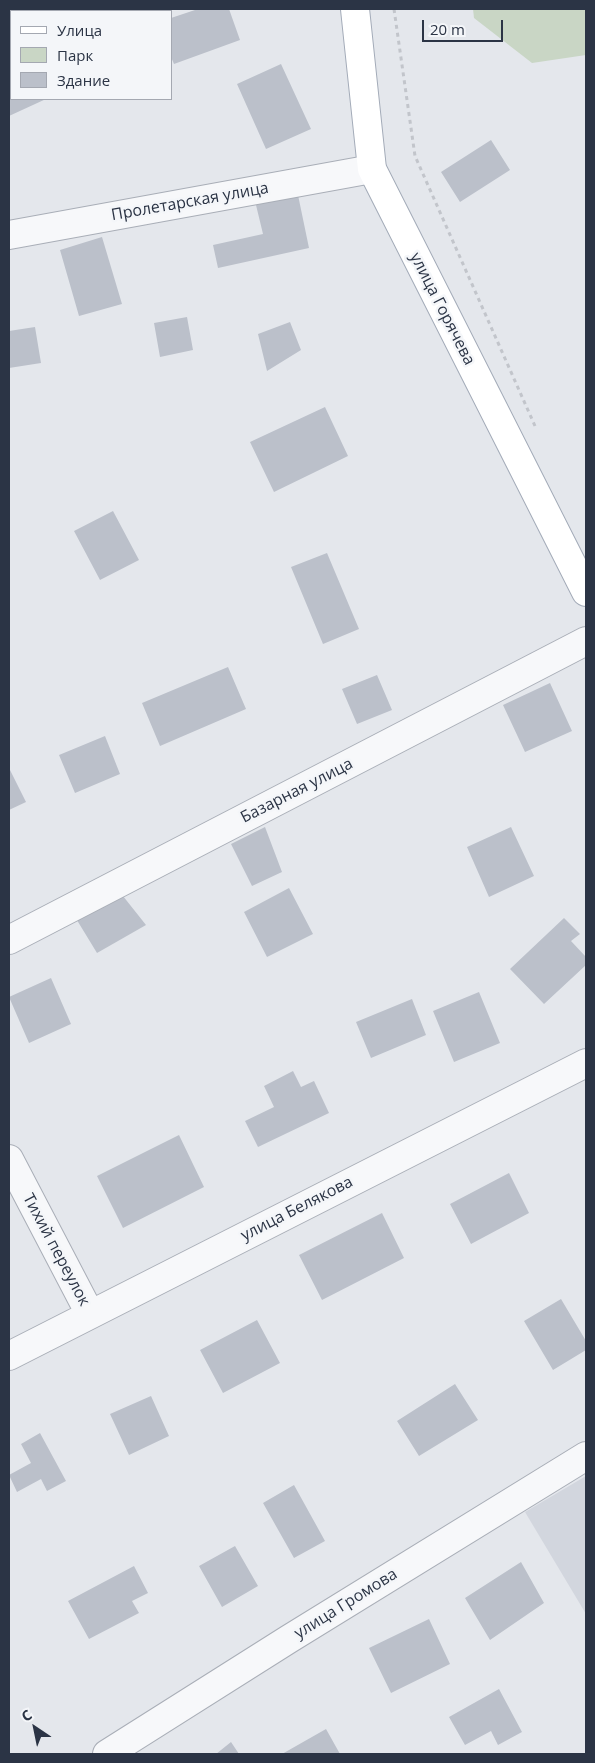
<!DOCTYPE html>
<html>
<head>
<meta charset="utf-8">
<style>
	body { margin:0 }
	#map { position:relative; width:595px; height:1763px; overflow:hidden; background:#e4e7ec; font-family:"Open Sans",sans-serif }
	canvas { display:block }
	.frame { position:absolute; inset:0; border:10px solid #2b3445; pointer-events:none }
	.legend { position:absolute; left:10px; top:10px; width:162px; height:90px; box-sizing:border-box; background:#f4f6f9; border:1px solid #a4a8b1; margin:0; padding:6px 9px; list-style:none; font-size:15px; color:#2b3445 }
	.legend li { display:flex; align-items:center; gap:10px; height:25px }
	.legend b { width:25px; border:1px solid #a4a8b1 }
	.north { position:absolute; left:10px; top:1703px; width:50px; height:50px; -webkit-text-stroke:4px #f4f6f9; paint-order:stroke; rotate:326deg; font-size:14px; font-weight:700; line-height:20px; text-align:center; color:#2b3445 }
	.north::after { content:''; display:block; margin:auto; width:18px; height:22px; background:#2b3445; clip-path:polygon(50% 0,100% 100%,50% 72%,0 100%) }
	.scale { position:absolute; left:422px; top:20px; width:81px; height:22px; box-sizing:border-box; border:2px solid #2b3445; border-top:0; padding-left:6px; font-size:15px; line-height:18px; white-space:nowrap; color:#2b3445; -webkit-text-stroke:4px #f4f6f9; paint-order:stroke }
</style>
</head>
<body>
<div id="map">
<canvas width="595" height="1763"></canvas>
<div class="frame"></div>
<ul class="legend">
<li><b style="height:6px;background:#fff"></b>Улица</li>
<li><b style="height:14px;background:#c9d6c5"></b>Парк</li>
<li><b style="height:14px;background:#bbc0ca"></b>Здание</li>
</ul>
<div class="north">С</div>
<div class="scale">20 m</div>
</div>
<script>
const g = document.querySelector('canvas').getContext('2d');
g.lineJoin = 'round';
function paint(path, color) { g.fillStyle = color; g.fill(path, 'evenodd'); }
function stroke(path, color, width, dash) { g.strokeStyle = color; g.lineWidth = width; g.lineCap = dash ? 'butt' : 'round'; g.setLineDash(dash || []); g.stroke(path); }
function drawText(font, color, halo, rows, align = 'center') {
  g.font = font + ' "Open Sans",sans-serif'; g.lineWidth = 5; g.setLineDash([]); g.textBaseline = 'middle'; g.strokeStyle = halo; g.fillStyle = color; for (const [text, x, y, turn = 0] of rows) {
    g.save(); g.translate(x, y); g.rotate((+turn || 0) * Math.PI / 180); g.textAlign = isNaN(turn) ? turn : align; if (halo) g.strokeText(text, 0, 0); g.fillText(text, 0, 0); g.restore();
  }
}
paint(new Path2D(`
	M586 1476V1614L525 1512Z`), '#d2d6de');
paint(new Path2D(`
	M473 9H586V55L532 63 474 18Z`), '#c9d6c5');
paint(new Path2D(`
	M198 9H229L240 40 174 64 171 57V18Z
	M281 64 311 129 266 149 237 84Z
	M11 69V99H46L9 116V70Z
	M491 140 510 170 460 202 441 172Z
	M298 195 309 248 218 268 213 245 263 234 256 205Z
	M102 237 122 304 79 316 60 250Z
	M187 317 193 350 160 357 154 323Z
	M290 322 301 350 267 371 258 334Z
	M35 327 41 363 9 368V331Z
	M325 407 348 456 274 492 250 442Z
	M113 511 139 560 100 580 74 531Z
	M327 553 359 629 323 644 291 567Z
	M228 667 246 709 160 746 142 703Z
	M377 675 392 710 357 724 342 689Z
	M550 683 572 731 525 752 503 705Z
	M105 736 120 774 75 793 59 755Z
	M9 768 26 802 9 810Z
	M265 827 282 872 252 886 231 844Z
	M511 827 534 876 489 897 467 847Z
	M289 888 313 934 267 957 244 912Z
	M119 891 146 925 97 953 72 912Z
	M564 918 580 934 571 941 586 957V965L544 1004 510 969Z
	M51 978 71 1024 29 1043 9 997Z
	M479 992 500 1043 454 1062 433 1011Z
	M412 999 426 1035 371 1058 356 1022Z
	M293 1071 301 1087 314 1081 329 1113 258 1147 245 1121 274 1107 264 1086Z
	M179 1135 204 1187 123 1228 97 1176Z
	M509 1173 529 1213 471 1244 450 1204Z
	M382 1213 404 1258 322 1300 299 1255Z
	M561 1299 586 1341V1350L553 1370 524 1321Z
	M257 1320 280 1363 223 1393 200 1350Z
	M455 1384 478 1420 419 1456 397 1421Z
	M151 1396 169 1436 129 1455 110 1414Z
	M40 1433 66 1481 47 1491 41 1479 17 1492 9 1475 31 1463 21 1444Z
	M294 1485 325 1541 294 1558 263 1503Z
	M235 1546 258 1586 222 1607 199 1566Z
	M521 1562 544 1603 490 1640 465 1598Z
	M134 1566 148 1593 132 1601 139 1613 89 1639 68 1601Z
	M429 1619 450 1664 391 1693 369 1648Z
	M499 1689 522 1732 498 1745 491 1731 465 1745 449 1717Z
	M326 1729 340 1754H282Z
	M231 1742 239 1754H216Z`), '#bbc0ca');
const minor = new Path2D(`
	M9 235 372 169
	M9 940 586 641
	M9 1159 90 1314
	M9 1356 586 1063
	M107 1754 289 1639 586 1456`);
const major = new Path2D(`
	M355 9 372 169 586 592`);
stroke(minor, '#a9aeb7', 30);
stroke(major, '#a3abb8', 30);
stroke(new Path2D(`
	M394 9 415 156 535 426`), '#c2c5cb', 3, [4, 4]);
stroke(minor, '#f7f8fa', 28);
stroke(major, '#fff', 28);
drawText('16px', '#2b3445', '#f4f6f9', [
	["Пролетарская улица",190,202,-10],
	["улица Горячева",442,309,63],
	["Базарная улица",297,791,-27],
	["улица Белякова",297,1209,-27],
	["Тихий переулок",56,1250,62],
	["улица Громова",346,1604,-32]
]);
</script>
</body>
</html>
